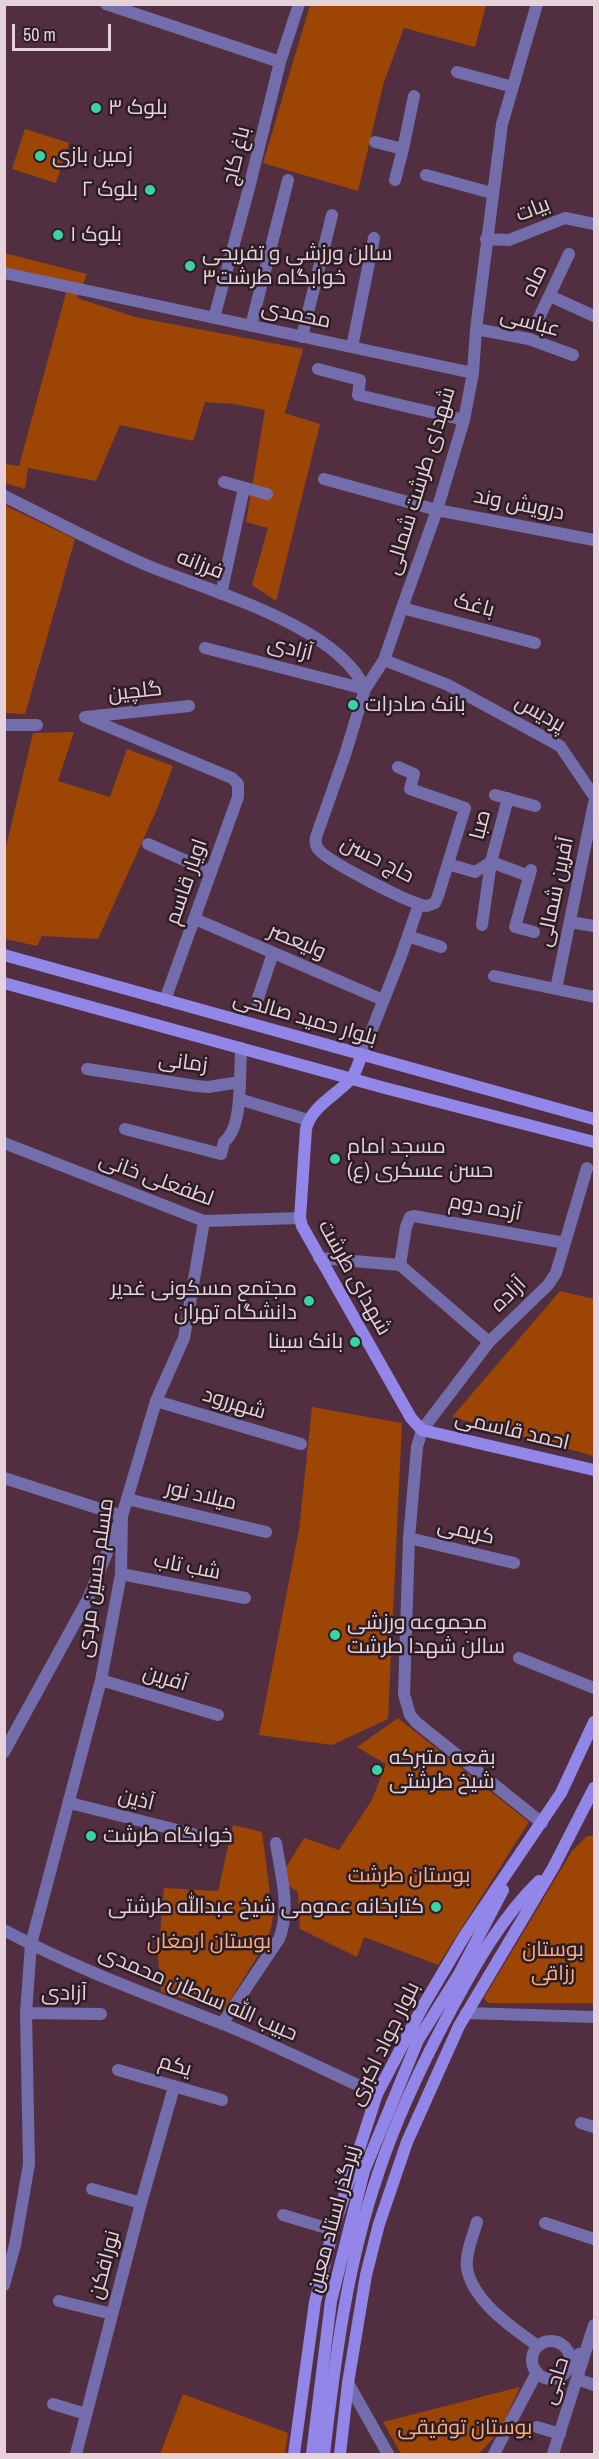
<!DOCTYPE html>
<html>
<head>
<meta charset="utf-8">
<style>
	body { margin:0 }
	#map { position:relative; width:599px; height:2459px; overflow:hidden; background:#512f41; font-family:"Archivo Narrow",sans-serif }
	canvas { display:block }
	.frame { position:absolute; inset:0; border:6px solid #e7d1db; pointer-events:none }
	.scale { position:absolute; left:12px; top:24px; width:99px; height:27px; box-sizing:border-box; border:3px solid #e7d1db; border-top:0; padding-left:8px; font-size:18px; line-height:21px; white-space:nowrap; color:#e7d1db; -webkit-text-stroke:4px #2d1d25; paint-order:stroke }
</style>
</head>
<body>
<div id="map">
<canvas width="599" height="2459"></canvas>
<div class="frame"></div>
<div class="scale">50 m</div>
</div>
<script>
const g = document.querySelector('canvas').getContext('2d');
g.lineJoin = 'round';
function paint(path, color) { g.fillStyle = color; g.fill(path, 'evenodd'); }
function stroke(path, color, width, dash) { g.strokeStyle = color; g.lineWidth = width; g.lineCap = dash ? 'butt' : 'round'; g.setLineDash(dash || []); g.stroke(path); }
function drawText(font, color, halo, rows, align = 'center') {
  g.font = font + ' "Archivo Narrow",Cairo,sans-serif'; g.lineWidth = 5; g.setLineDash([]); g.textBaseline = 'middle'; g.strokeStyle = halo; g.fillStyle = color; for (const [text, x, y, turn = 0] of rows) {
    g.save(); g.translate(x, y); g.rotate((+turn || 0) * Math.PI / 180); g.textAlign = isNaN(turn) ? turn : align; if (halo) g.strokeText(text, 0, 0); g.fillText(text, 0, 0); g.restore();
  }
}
paint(new Path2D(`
	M310 5H488L486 6 475 47 404 28 384 82 358 191 263 163Z
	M25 129 69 143 56 183 12 169Z
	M4 253 87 274 77 298 135 317 303 349 285 413 320 424 276 601 252 585 268 528 246 522 265 410 234 404 205 402 193 441 120 425 96 481 28 468 25 489 5 483V464L19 466 66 293 5 270Z
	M4 505 75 539 25 714 5 713Z
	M74 732 58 781 110 797 127 749 173 766 157 809 98 939 42 936 37 946 5 939V851L33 733Z
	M560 1291 594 1299V1456L452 1417Z
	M312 1407 402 1423 388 1719 332 1745 259 1735 299 1530Z
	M398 1718 529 1822 438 1965 364 1937 357 1957 300 1929 298 1892 279 1879 304 1838 339 1850 372 1800 386 1764 357 1747Z
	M233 1825 262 1832 273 1916 271 1928 267 1941 224 2010 161 1992 158 1957 164 1888 218 1891Z
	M587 1836H594V2003H488L484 1998 572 1851Z
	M520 2387 501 2429 479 2454H401L383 2422Z
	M183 2394 288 2433 285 2454H160Z`), '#9c4504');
stroke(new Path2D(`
	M106 4 280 62
	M457 72 513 87
	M375 142 403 149 414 96
	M426 175 492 193
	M395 180 403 149
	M486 239 509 240 565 218 594 224
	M4 273 473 373
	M550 296 594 316
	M214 318 249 188 280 62 299 4
	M536 324 569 254
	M251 326 288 180
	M476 329 529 339 573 355
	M302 337 332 215
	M352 347 374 238
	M318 369 360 380 358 395 464 420
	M324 479 437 510 594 540
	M224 482 267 494
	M4 496C51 519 97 544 144 564 205 590 338 625 365 689
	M221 594 244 488
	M402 608 535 643
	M205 648 365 689
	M384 660 448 685 560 746 594 796
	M85 717 232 778 238 784V797L165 1000
	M86 717 189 706
	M4 725H37
	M398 767 414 774 410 789 465 808 438 896 435 903 427 906C412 905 329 862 319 850 315 846 315 842 316 837L345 755 365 689 384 660 402 608 437 510 464 420 473 373 476 329 502 124 537 4
	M495 795 535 806
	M148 844 209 871
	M491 862 529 876
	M448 864 475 872 491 862
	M531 870 515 927 534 932
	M195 919 383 1000
	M570 922 594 926
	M482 925 491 862 508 798
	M408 936 441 947
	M494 976 594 997
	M556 989 594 803
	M257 1001 273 953
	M362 1055 401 956 419 904
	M87 1069 196 1086 208 1087 240 1082 241 1048
	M239 1099 308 1120
	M125 1129 221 1154 224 1142C239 1130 239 1100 240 1082
	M4 1143 204 1221 300 1218
	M319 1258 400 1265 489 1342
	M400 1265 406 1227 410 1217 414 1216 565 1243
	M156 1401 301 1444
	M4 1478 122 1516 88 1599 4 1752
	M127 1499 266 1532
	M409 1538 514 1563
	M121 1574 245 1598
	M519 1658 594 1688
	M101 1680 218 1715
	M70 1803 193 1834
	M542 1823 417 1723 410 1715 404 1694 409 1538 417 1447 422 1430 489 1342 548 1285 556 1273 587 1168
	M4 1930C74 1968 149 1995 223 2024 275 2045 326 2071 377 2094
	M26 2013 101 2014
	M466 2013 594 2017
	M222 2024 279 1939C291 1909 281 1875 276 1843
	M118 2070 222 2100
	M581 2123 594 2127
	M92 2189 141 2203
	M283 2215 333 2230
	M477 2222C473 2236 465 2254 467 2268 472 2301 514 2329 538 2346
	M545 2223 594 2239
	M4 2285 15 2245 29 2164 26 2013 31 1944 101 1680 121 1574 122 1516 127 1499 156 1401 184 1338 204 1221
	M59 2301 112 2314
	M532 2360a19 19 0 1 1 38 0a19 19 0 1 1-38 0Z
	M579 2354 585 2353 594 2325
	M577 2379 594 2385
	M348 2383 388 2454
	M53 2404 86 2414
	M537 2427 560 2434
	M76 2454 141 2203 174 2087
	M494 2454 537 2372
	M553 2454 585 2353`), '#746dab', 12);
stroke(new Path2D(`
	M4 955 594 1119
	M4 983 385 1088 594 1142
	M362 1055C358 1063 356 1074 350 1080 335 1096 311 1107 306 1129L300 1218 302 1226 411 1418 422 1430 594 1470
	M294 2454 315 2302 333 2230 377 2094 423 2006 465 1935 561 1793 594 1722
	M312 2454 331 2301 364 2171 418 2040 458 1976 503 1890
	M324 2454C335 2360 347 2264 378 2174 397 2116 423 2062 452 2008 476 1963 502 1917 539 1881
	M340 2454 348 2383 366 2275 379 2224 407 2142 459 2026 553 1868 594 1788`), '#9386e9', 12);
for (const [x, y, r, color] of [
	[96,108,6,"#38d4a6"],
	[40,156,6,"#38d4a6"],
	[150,190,6,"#38d4a6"],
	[58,235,6,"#38d4a6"],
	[190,266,6,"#38d4a6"],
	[353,705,6,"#38d4a6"],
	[335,1159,6,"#38d4a6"],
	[309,1301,6,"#38d4a6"],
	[355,1342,6,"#38d4a6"],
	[335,1635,6,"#38d4a6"],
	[377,1770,6,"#38d4a6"],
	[91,1836,6,"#38d4a6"],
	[436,1907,6,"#38d4a6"]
]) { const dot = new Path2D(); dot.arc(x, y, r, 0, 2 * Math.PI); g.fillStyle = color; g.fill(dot); stroke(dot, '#2d1d25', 2); }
drawText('21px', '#e7d1db', '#2d1d25', [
	["بلوک ۳",108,108],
	["زمین بازی",52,156],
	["بلوک ۲",138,190,"right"],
	["بلوک ۱",70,235],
	["سالن ورزشی و تفریحی",202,254],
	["خوابگاه طرشت۳",202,278],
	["بانک صادرات",365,705],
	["مسجد امام",347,1147],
	["حسن عسکری (ع)",347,1171],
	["مجتمع مسکونی غدیر",297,1289,"right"],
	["دانشگاه تهران",297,1313,"right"],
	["بانک سینا",343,1342,"right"],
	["مجموعه ورزشی",347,1623],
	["سالن شهدا طرشت",347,1647],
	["بقعه متبرکه",389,1758],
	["شیخ طرشتی",389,1782],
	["خوابگاه طرشت",103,1836],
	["کتابخانه عمومی شیخ عبدالله طرشتی",424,1907,"right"]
], 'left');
drawText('21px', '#e7d1db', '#2d1d25', [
	["باغ کاج",237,156,-76],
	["بیات",533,210,-21],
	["ماه",535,281,-65],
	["محمدی",296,315,12],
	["عباسی",530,323,15],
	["شهدای طرشت شمالی",421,481,-73],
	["درویش‌ وند",519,505,11],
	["فرزانه",200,565,21],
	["باغک",474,606,15],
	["آزادی",290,649,14],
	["گلچین",135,692,-6],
	["پردیس",540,714,30],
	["صبا",481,825,-76],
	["حاج حسن",377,860,27],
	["اویار قاسم",187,882,-71],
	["آفرین شمالی",556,892,-78],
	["ولیعصر",297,942,23],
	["بلوار حمید صالحی",305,1019,16],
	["زمانی",183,1063,7],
	["لطفعلی خانی",156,1180,20],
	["آزده دوم",485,1208,10],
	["شهدای طرشت",354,1278,61],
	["آزاده",509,1295,-44],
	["شهررود",234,1404,17],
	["احمد قاسمی",512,1431,13],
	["میلاد نور",201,1496,13],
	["کریمی",466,1532,13],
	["شب تاب",187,1567,11],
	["مسلم حسین مردی",96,1578,-82],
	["آفرین",165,1679,17],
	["آذین",136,1800,14],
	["آزادی",64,1994,1],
	["حبیب الله سلطان محمدی",198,1994,23],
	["بلوار جواد اکبری",385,2044,-64],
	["یکم",175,2066,16],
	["زیرگذر استاد معین",334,2219,-75],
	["نورافکن",105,2265,-75],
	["حاجی",556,2381,-73]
]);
drawText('21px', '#fbac83', '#2d1d25', [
	["بوستان طرشت",409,1876],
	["بوستان ارمغان",209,1942],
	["بوستان",553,1950],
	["رزاقی",553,1974],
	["بوستان توفیقی",465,2428]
]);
</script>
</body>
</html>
